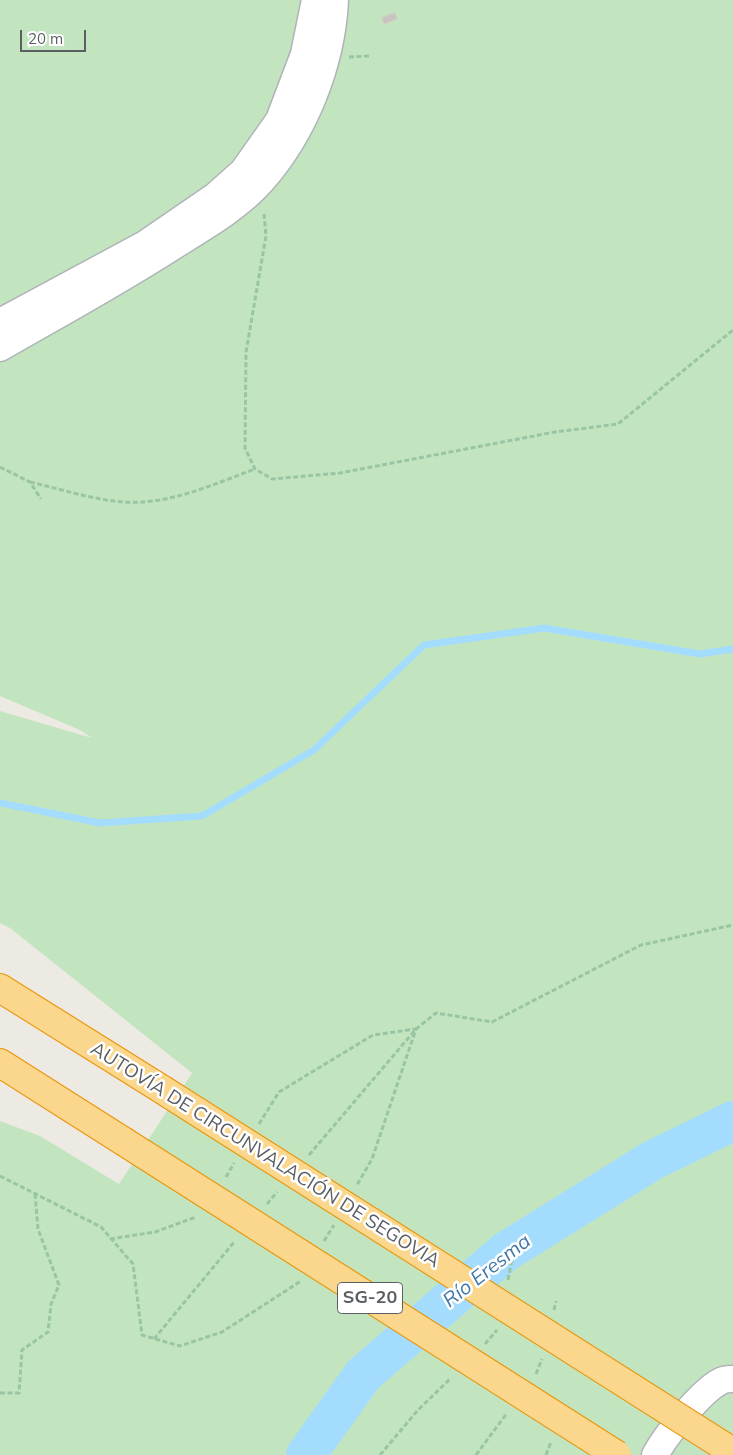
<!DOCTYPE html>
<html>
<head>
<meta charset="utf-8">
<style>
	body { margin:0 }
	#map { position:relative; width:733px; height:1455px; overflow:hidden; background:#edeae3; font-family:Mulish,sans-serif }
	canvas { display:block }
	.scale { position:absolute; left:20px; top:30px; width:66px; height:22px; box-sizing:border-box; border:2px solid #5b5f63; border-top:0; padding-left:6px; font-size:15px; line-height:18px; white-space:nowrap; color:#5b5f63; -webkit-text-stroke:4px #fff; paint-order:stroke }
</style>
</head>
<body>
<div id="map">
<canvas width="733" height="1455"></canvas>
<div class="scale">20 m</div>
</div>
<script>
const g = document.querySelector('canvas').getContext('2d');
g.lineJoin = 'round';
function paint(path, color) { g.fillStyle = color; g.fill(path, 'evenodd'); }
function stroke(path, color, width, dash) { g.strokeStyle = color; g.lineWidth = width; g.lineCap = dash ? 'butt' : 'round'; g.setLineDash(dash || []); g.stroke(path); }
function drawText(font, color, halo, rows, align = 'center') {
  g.font = font + ' Mulish,sans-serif'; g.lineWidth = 5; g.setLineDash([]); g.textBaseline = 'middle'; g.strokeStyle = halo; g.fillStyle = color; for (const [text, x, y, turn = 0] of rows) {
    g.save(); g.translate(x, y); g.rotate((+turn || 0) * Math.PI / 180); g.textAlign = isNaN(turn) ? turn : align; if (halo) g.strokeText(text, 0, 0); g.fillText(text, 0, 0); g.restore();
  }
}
paint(new Path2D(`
	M0 0H733V1455H0V1121L40 1136 119 1184 192 1073 10 928 0 923V711L92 738 80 730 0 696Z`), '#c2e5c0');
stroke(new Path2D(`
	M0 803 100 823 202 816 314 750 424 645 544 628 700 654 733 649`), '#a4dcfd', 7);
stroke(new Path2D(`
	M306 1455 363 1375 505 1252 653 1160 733 1121`), '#a4dcfd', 40);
const building = new Path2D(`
	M395 13 397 19 384 24 382 18Z`);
paint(building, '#c8c5c0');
stroke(building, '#d2ccc1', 1);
const minor = new Path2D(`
	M0 322 145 244 215 196 243 171 279 120 304 54 315 0
	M0 348C59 314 120 281 177 244 206 226 239 207 262 181 305 132 332 64 335 0
	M655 1455C666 1435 701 1391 721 1381 724 1379 730 1379 733 1379`);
const highway = new Path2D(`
	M0 988 163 1090
	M0 1063 123 1141`);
stroke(minor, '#b0b4b8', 29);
stroke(highway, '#ea9306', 30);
stroke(new Path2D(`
	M349 57 369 56
	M264 214 266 236 246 352 245 448 255 469 272 479 340 473 555 432 618 424 733 330
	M0 467 30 482 41 499
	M30 482C61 489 93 500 125 502 169 505 214 484 255 469
	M259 1124 279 1092 373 1035 416 1029 372 1159 357 1185
	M309 1155 416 1029 436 1013 492 1022 641 945 733 925
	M0 1176 101 1227 133 1264 142 1335 180 1346 222 1332 301 1281
	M226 1177 234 1163
	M267 1204 277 1192
	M110 1239 155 1232 196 1217
	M324 1241 334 1225
	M508 1280 512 1259
	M554 1310 556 1301
	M154 1339 235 1241
	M485 1344 497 1330
	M536 1374 542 1359
	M0 1393H19L22 1350 48 1332 51 1304 59 1285 38 1229 35 1194
	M380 1455 418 1410 451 1378
	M476 1455 507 1413
	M546 1455 551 1442`), '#99c5a3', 3, [5, 2.5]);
stroke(minor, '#fff', 26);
stroke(highway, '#fad78d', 28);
const highwayBridge = new Path2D(`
	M163 1090 733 1452
	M123 1141 617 1455`);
stroke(highwayBridge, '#ea9306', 30, []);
stroke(highwayBridge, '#fad78d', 28);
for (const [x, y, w] of [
	[370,1298,65]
]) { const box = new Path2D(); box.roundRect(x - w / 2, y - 15.5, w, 31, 4); g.fillStyle = '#fff'; g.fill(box); stroke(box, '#5b5f63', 1); }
drawText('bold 18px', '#5b5f63', null, [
	["SG-20",370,1298]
]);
drawText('19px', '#5b5f63', '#fff', [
	["AUTOVÍA DE CIRCUNVALACIÓN DE SEGOVIA",265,1155,32]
]);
drawText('italic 20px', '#3f78a6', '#fff', [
	["Río Eresma",487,1271,-38]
]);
</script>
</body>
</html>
